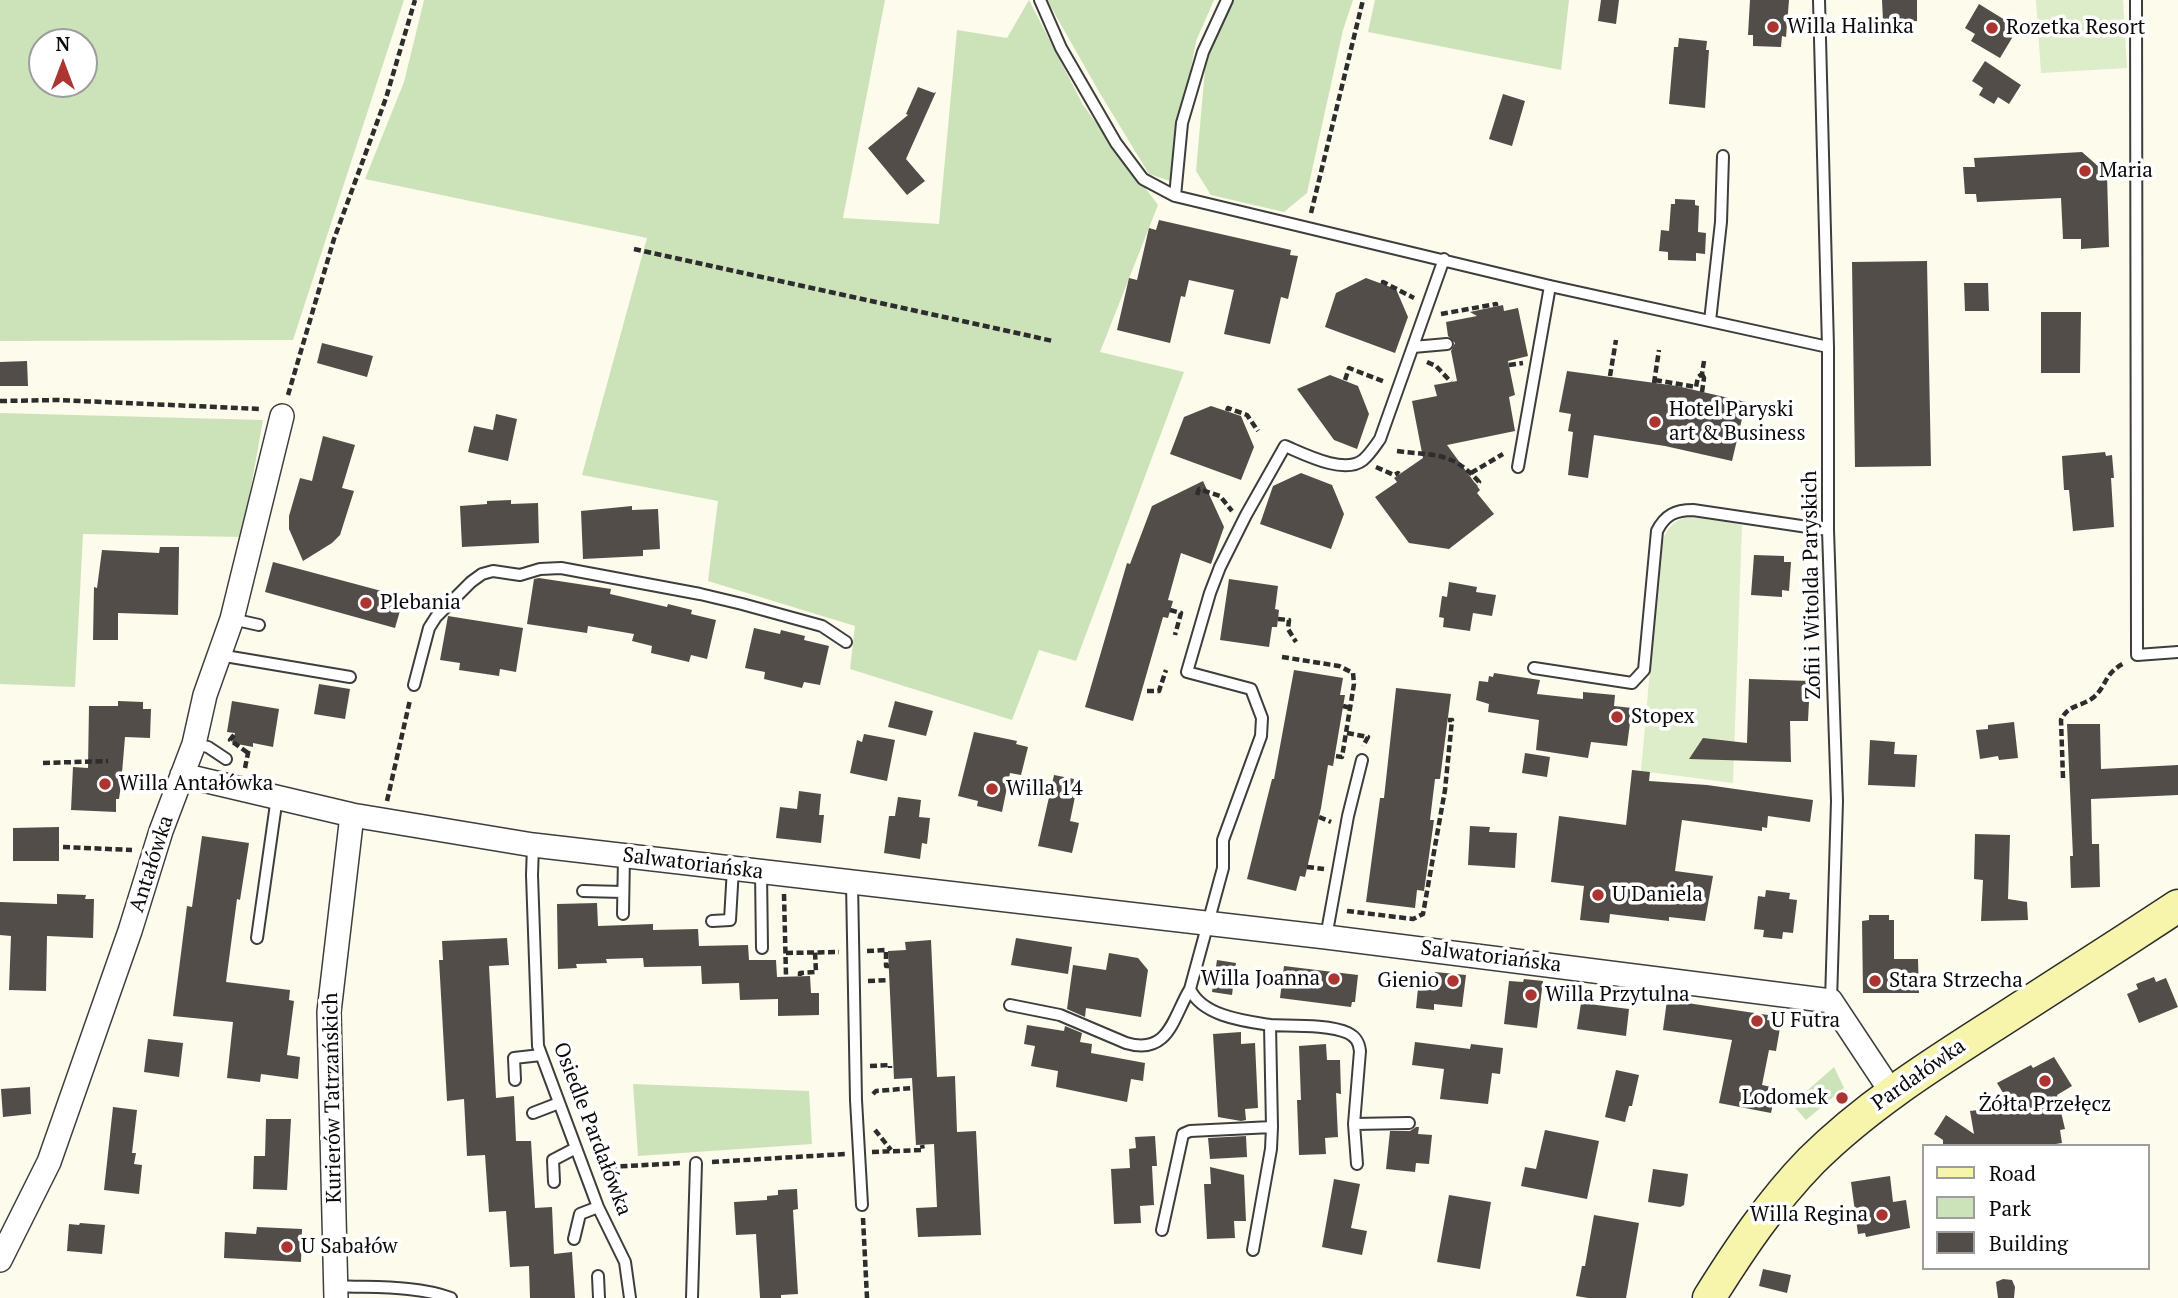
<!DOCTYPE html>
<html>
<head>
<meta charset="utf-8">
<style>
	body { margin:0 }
	#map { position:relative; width:2178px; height:1298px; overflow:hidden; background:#fdfbeb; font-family:"PT Serif",serif }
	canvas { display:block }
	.legend { position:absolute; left:1922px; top:1144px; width:228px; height:126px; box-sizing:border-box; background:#fff; border:2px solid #9d9d9d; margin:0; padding:9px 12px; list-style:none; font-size:21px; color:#0b0b0b }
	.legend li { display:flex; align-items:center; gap:14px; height:35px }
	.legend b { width:35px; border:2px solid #9d9d9d }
	.north { position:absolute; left:28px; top:28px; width:70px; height:70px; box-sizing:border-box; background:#fff; border:2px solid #9d9d9d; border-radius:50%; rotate:0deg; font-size:19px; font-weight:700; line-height:28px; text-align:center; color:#0b0b0b }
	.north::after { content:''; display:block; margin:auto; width:24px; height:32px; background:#ac3532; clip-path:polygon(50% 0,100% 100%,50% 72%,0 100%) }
</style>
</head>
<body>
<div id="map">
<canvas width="2178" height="1298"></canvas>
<ul class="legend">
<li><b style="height:9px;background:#f7f4ac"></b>Road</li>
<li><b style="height:19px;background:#cce3b9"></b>Park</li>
<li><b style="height:19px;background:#524d49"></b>Building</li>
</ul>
<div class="north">N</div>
</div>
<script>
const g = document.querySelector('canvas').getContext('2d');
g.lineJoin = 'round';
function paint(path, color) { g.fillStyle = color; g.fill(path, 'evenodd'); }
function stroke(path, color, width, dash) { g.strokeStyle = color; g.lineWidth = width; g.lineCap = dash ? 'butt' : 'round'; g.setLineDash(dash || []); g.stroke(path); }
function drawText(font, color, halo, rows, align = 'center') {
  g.font = font + ' "PT Serif",serif'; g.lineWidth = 7; g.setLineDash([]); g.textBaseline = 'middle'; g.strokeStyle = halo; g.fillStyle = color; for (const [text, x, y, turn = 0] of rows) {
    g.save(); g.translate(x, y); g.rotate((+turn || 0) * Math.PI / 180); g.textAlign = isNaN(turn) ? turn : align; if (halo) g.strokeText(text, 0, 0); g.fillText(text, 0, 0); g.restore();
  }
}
paint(new Path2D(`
	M0 0H404L293 340 0 341ZM42 42H84V84H42Z
	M424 0H885L843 218 939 224 957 30 1007 38 1029 0 1083 105 1158 205 1100 352 1184 372 1076 661 1039 650 1012 720 850 669 855 626 708 581 718 501 582 475 647 238 365 179 404 82Z
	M1047 0H1214L1196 41 1170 181 1149 174 1098 90Z
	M1234 0H1353L1343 30 1307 193 1284 212 1211 195 1196 171 1206 58Z
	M1375 0H1569L1561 70 1368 32Z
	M0 413 263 420 242 537 83 534 75 687 0 684Z
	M1834 1067 1844 1088 1806 1120 1792 1104Z
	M633 1084 809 1091 812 1144 638 1156Z`), '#cce3b9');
paint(new Path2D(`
	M2036 0H2123L2127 68 2041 73Z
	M1692 516 1742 525 1733 783 1641 771 1661 545C1666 529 1674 519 1692 516Z`), '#ddecc9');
paint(new Path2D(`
	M1601 0H1619L1616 24 1598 21Z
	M1750 0H1789L1786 37 1782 36 1781 47 1753 46V35H1748Z
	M1882 0H1917V21L1889 23V21H1883Z
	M1979 4 2018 28 2000 58 1971 41 1975 34 1965 28Z
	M1679 38 1707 41 1706 50H1709L1705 108 1669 104 1674 47H1678Z
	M1985 61 2021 85 2009 104 1998 97 1994 104 1979 95 1983 88 1972 81Z
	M918 87 934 93 936 92 906 159 925 181 907 195 868 148 908 115 906 114Z
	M1503 94 1525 101 1512 146 1489 139Z
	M2082 152 2107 174 2109 247 2081 249V239H2063L2061 198 1977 202 1976 194H1965L1963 167H1975L1974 158Z
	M1675 199 1695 200V205L1699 206 1698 232 1706 233 1705 254 1696 253V261L1668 260V252L1659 251 1661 230 1669 231 1671 204H1675Z
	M1159 220 1291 250 1290 255 1298 256 1288 299 1281 297 1270 344 1224 334 1234 290 1189 280 1185 297 1181 296 1170 343 1117 330 1129 278 1137 280 1149 228 1156 230Z
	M1927 261 1931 466 1855 467 1852 262Z
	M1366 278 1396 289 1408 317 1395 353 1325 327 1336 293Z
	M1964 283H1988L1989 311H1965Z
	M1503 305 1504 311 1518 308 1528 356 1508 361 1515 395 1509 397 1515 431 1447 445 1480 490 1477 493 1494 514 1449 549 1409 543 1375 497 1397 482 1394 478 1423 458 1412 401 1437 396 1434 385 1457 381 1451 351 1455 343 1448 336 1446 322 1477 316 1470 312Z
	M2041 312H2081L2080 373H2041Z
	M322 343 373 356 367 377 317 363Z
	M27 361 28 386H0V362Z
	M1567 371 1677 386 1746 402 1732 461 1665 446 1594 435 1588 478 1568 475 1573 432 1568 431 1571 414 1559 412Z
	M1330 375 1358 386 1369 414 1357 449 1334 440 1297 389Z
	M1211 406 1241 416 1254 447 1241 480 1170 454 1184 417Z
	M496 414 517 419 508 461 468 452 474 426 493 430Z
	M323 436 355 445 342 488 354 491 340 535 332 543 303 561 289 529V516L300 478 312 481Z
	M2105 452 2106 456 2112 455 2114 478H2111L2114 527 2073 531 2069 490H2064L2062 456Z
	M1301 473 1332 485 1344 514 1331 549 1260 524 1273 486Z
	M1203 481 1224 527 1211 564 1181 553 1168 600 1173 601 1168 618 1163 617 1133 721 1085 707 1127 563 1130 564 1152 506Z
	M511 500V504L538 503 539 543 462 547 460 506 487 504V501Z
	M632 506V510L658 509 660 549 643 550V556L583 559 581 511Z
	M160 547H179L178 615 118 613V640H93L94 587 97 588 102 550 159 553Z
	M1754 555 1784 556V562H1791L1789 591 1782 590V597L1751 595Z
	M273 562 404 597 395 628 265 592Z
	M539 578 611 589 610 594 667 607 668 604 692 610 691 614 716 620 707 659 691 655 689 662 651 653 652 646 632 641 634 634 588 626 587 633 527 624 534 579Z
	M1229 579 1278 586 1275 609 1279 610 1278 619 1277 627H1272L1269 647 1220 640Z
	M1449 582 1477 587 1476 592 1496 595 1492 616 1473 613 1470 631 1443 627 1444 618 1439 617 1442 596 1447 597Z
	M448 616 523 628 516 672 500 669 499 676 459 670 460 663 440 660Z
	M754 628 780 634 781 630 805 636 804 640 829 646 820 685 804 682 802 688 764 679 765 672 745 668Z
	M1294 670 1343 678 1340 695H1345L1333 766 1328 765 1321 808 1305 877 1300 876 1296 891 1247 879 1272 779H1274Z
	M1494 673 1540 680 1537 694 1583 699V692L1615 695 1614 706 1632 708 1627 746 1591 742 1588 758 1536 750 1539 720 1488 712 1489 704 1476 700 1479 681 1488 682 1489 676 1493 677Z
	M1749 679 1810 681 1808 721H1790L1791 762 1689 759 1703 738 1747 743Z
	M319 684 350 689 345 719 314 714Z
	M1396 688 1451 694 1440 779H1435L1430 820H1434L1424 891 1417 890 1415 908 1366 902 1380 798H1384Z
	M118 701 143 702V709H151L150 738 125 737 121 785 119 799H116V812L71 810 73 767 88 768 89 706H118Z
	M232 701 279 709 273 747 253 743V747L232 743 235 733 227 732Z
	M895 701 933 711 926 736 888 727Z
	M2014 722 2018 758 1999 760 1998 756 1980 759 1976 730 1988 729V725Z
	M2067 724H2100L2101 769 2178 765V795L2091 799 2092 844H2099L2100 887 2071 888 2070 856H2073Z
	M974 732 1017 741 1016 744 1028 747 1021 775 1010 773 1002 812 977 806 978 801 958 796Z
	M864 734 895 740 887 781 850 773 857 740 862 742Z
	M1870 740 1895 742 1894 754 1917 755 1915 787 1868 785Z
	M1525 753 1550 757 1547 777 1522 773Z
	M1632 770 1650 772 1649 781 1707 785 1813 800 1810 822 1768 816 1767 828 1762 827V831L1682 820 1675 871 1713 876 1705 921 1669 917V921L1610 914 1609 923 1580 920 1584 886 1551 882 1559 816 1626 825Z
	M1054 775 1074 779 1072 792H1076L1070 821 1079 823 1072 853 1038 846Z
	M799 791 821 794 819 815H824L821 843 776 838 780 807 797 809Z
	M898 797 921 800 919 817 930 818 927 844 922 843 920 859 884 853 889 816H895Z
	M1470 826 1490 827 1489 832 1517 833 1515 868 1468 865Z
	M59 827V861H13V828Z
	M1975 834 2010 835 2008 899 2027 902 2028 920 1981 921 1983 880 1974 879Z
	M202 836 249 843 240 900 237 899 226 982 290 990 289 1000 294 1001 287 1055 300 1057 298 1079 261 1074 260 1082 227 1078 233 1022 173 1016 187 906 192 907Z
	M1766 890 1790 893 1789 899 1797 900 1793 933 1783 932 1782 939 1763 937 1764 930 1754 929 1758 896 1765 897Z
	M57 894 86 895 85 899H94L93 938 47 936 46 991 9 990 11 936 0 935V902L57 904Z
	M597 903 598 926 653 924V930L698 929 699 946 748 945 749 960H776L777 977 810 976 811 993H819V1015L778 1016V999L740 1000 739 983 702 984 701 966 644 967 643 958 606 959 607 963 576 964 577 968 558 969 557 904Z
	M1869 915H1889V920H1894V959H1918L1919 993H1863L1862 921 1869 920Z
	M507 938 509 965 489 966 496 1098 514 1096 516 1141H531L535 1208 552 1207 554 1254 572 1252 575 1298H530L529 1266 510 1267 506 1211 489 1212 485 1155 467 1156 464 1099 447 1101 439 960H443L442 941Z
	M1016 938 1072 947 1068 974 1011 965Z
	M931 940 937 1077 955 1076 957 1132 976 1131 981 1235 918 1237 916 1208 937 1207 934 1144 916 1145 912 1078 894 1079 888 951 906 950 905 942Z
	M1109 953 1138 958 1148 970 1141 1017 1086 1008 1085 1017 1067 1009 1073 965 1106 970Z
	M1217 960 1236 963 1232 995 1212 992Z
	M1284 966 1358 975 1355 1002H1352L1351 1007 1280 998Z
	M1435 972 1466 975 1462 1007 1434 1004V1010L1416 1008 1419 978 1434 980Z
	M2154 977 2156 982 2166 978 2178 1007 2139 1023 2127 994 2138 989 2136 984Z
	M1524 979 1543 981 1537 1028 1504 1024 1509 981 1523 982Z
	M1667 1000 1768 1015 1767 1020 1781 1022 1776 1051 1769 1050 1762 1085 1776 1088 1771 1113 1719 1103 1732 1040 1663 1030Z
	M1581 1003 1629 1009 1626 1036 1577 1029Z
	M1027 1025 1064 1031 1065 1026 1082 1033 1080 1042 1092 1044 1091 1053 1145 1063 1143 1081 1131 1079 1127 1102 1056 1087 1058 1071 1031 1066 1035 1046 1024 1044Z
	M1241 1032V1044L1255 1043 1258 1108 1245 1109 1246 1120 1241 1121 1218 1117 1213 1034Z
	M148 1039 183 1043 179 1077 144 1072Z
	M1415 1042 1470 1049 1471 1044 1503 1048 1500 1074 1492 1073 1488 1104 1440 1099 1444 1069 1412 1065Z
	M1326 1044 1327 1060H1340L1341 1094 1336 1093 1338 1137 1325 1138 1326 1154 1299 1155 1297 1100H1301L1299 1046Z
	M2054 1057 2072 1086 2057 1095 2065 1129 2060 1130 2062 1143 2043 1146H1943V1140L1934 1134 1946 1115 1974 1134 1970 1111 2011 1106 1997 1083 2031 1065 2033 1068Z
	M1616 1070 1639 1075 1632 1106H1629L1625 1122 1605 1117Z
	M30 1087 31 1114 3 1117 1 1089Z
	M113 1107 137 1110 132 1153H136L134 1164 142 1165 139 1194 104 1190Z
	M266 1119H291L287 1190 253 1189 254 1156H265Z
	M1416 1127H1419L1418 1134 1432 1135 1429 1164 1416 1163 1415 1172 1386 1169 1390 1131H1410Z
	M1545 1130 1599 1141 1587 1199 1521 1186 1525 1167 1536 1169Z
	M1155 1136 1157 1166H1152L1154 1205 1140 1206 1141 1223 1114 1224 1111 1169 1130 1168 1129 1149 1136 1148 1135 1137Z
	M1246 1136 1247 1157 1210 1159 1208 1138Z
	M1210 1167 1244 1175 1246 1221H1234L1235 1238 1207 1239 1204 1184H1211Z
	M1653 1169 1688 1174 1684 1205 1680 1207 1648 1202Z
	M1890 1176 1893 1202 1906 1200 1910 1228 1866 1237 1865 1233 1858 1234 1851 1182Z
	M1334 1179 1360 1184 1351 1228 1367 1231 1362 1255 1322 1247Z
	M797 1189 798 1209 793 1210 798 1294 781 1295V1298H760L756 1234 736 1235 734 1202 767 1200V1196L778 1195V1190Z
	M1449 1195 1491 1202 1480 1269 1437 1262Z
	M1594 1215 1639 1223 1626 1298H1588L1576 1296 1582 1266H1585Z
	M80 1223 105 1225 102 1254 67 1251 69 1224 79 1225Z
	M257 1227 302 1229 301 1262 224 1258 225 1232 256 1234Z
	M1763 1269 1791 1275 1787 1293 1759 1286Z
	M2003 1279 2012 1280 2015 1287 2014 1298H1998L1996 1282Z`), '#524d49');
const lane = new Path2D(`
	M1040 0 1061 48 1116 143 1143 179 1175 196 1550 286 1828 347
	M1819 0 1828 347V530L1837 801 1831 1001
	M2136 0 2137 655 2178 652
	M1175 196 1182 123 1203 52 1227 0
	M1710 321 1721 222 1723 156
	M1413 347 1447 344
	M1518 467 1550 286
	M232 619 259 625
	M219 655 350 677
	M1534 668 1632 683 1644 670 1657 531C1665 515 1675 510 1693 510L1828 530
	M414 685 429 628 436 617 471 582 482 574 493 571 520 575 540 569 561 568 700 594 742 604 822 626 846 642
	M194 744 208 747 226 759
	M533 845 532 875 538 1046 598 1207 625 1262 630 1298
	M761 872 762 948
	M852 883 856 1100 862 1205
	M583 891 623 892
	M623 914 624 856
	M712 921 730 920 733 868
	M1326 937 1348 816 1362 760
	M257 938 277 797
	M1010 1005 1060 1015 1126 1043C1169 1056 1173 1017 1190 989
	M1269 1025C1290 1026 1329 1024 1348 1033 1356 1037 1359 1042 1360 1051L1354 1124 1357 1164
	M515 1080 514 1058 541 1055
	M533 1113 559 1103
	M1354 1124 1409 1123
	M554 1182 553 1160 576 1148
	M1162 1230 1183 1134 1190 1131 1272 1127 1270 1025C1244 1021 1202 1016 1190 989L1223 868V840L1261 736 1262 718 1251 689 1187 672 1210 593 1220 567 1246 515 1285 446C1304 454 1344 475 1363 460 1370 454 1375 446 1380 439L1444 259
	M574 1239 580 1214 598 1207
	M1253 1250 1271 1149 1272 1127
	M598 1276 599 1298
	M336 1286C374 1288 415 1285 451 1298
	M692 1298 696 1163`);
const street = new Path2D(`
	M182 775 352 815 533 845 1326 937 1831 1001 1892 1093
	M0 1260 49 1162 130 931 161 831 194 744 205 695 232 619 282 416
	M336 1298 329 1012 352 815`);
const secondary = new Path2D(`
	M1709 1298C1739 1250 1771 1202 1811 1161 1865 1107 1930 1066 1994 1025 2056 985 2117 946 2178 906`);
stroke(lane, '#3e3e3e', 14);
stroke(street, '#3e3e3e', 26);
stroke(secondary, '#2d2d2d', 35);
stroke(new Path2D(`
	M1311 213 1363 0
	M634 249 1053 341
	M1383 284V282L1414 298
	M1441 314 1496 304V306
	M1427 362 1436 366 1451 382
	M1509 365 1523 363
	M1610 376 1616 340
	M1345 380 1349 368 1385 382
	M1655 380 1696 387 1698 377 1702 374 1704 361
	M1654 383 1659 350
	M1702 392 1704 378 1702 374
	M288 395 334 239 386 98 415 0
	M0 401 58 400 261 409
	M1227 411 1228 408 1247 415 1258 431
	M1397 451C1434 456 1452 451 1479 482L1476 485
	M1376 467 1394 475 1398 473 1399 474
	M1471 473 1503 454
	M1197 495 1199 489 1220 496 1232 511
	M1170 610 1181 613 1175 635
	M1278 619 1289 620 1288 629 1296 642
	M1282 657 1339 666 1353 673 1354 684 1342 757 1335 756
	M1147 691H1159L1166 670
	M1343 706 1351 708
	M1347 733 1368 737 1363 746
	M234 735 230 740 248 753
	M43 763 108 761
	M245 768 249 748
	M2063 778 2061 720C2068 704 2082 707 2094 697 2108 684 2103 675 2124 663
	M387 801 410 700
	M1319 817 1331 822
	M63 847 132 850
	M1307 867 1324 869
	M784 894 786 976
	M1347 911 1413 919 1423 914 1445 790 1452 720H1448
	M867 951 886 950V966H889
	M786 953 839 952
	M800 976V973L816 972 815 952
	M868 981 889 980
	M870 1066 890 1065V1068
	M873 1094 876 1091 913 1088
	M875 1130 891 1150
	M872 1152 923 1150 922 1145
	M712 1162 846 1154
	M600 1170 609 1167 682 1163
	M863 1218 867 1298`), '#2d2d2d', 4.5, [7, 3.5]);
stroke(lane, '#fff', 10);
stroke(street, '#fff', 23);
stroke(secondary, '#f7f4ac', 32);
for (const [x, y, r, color] of [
	[1773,27,7,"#ac3532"],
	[1992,28,7,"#ac3532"],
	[2085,171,7,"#ac3532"],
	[1655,422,7,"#ac3532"],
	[366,603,7,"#ac3532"],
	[1617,717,7,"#ac3532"],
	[105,784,7,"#ac3532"],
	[992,789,7,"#ac3532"],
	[1598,895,7,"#ac3532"],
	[1334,979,7,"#ac3532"],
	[1453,981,7,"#ac3532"],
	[1875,981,7,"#ac3532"],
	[1531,995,7,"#ac3532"],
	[1757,1021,7,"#ac3532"],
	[2045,1081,7,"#ac3532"],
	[1842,1098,7,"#ac3532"],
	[1882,1215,7,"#ac3532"],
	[287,1247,7,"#ac3532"]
]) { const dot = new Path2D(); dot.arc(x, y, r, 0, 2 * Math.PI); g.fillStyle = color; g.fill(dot); stroke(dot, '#fff', 2.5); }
drawText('21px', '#0b0b0b', '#fff', [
	["Willa Halinka",1787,27],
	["Rozetka Resort",2006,28],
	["Maria",2099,171],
	["Hotel Paryski",1669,410],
	["art & Business",1669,434],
	["Plebania",380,603],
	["Stopex",1631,717],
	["Willa Antałówka",119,784],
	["Willa 14",1006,789],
	["U Daniela",1612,895],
	["Willa Joanna",1320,979,"right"],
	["Gienio",1439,981,"right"],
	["Stara Strzecha",1889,981],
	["Willa Przytulna",1545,995],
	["U Futra",1771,1021],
	["Lodomek",1828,1098,"right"],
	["Żółta Przełęcz",2045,1105,"center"],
	["Willa Regina",1868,1215,"right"],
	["U Sabałów",301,1247]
], 'left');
drawText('21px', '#0b0b0b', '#fff', [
	["Zofii i Witolda Paryskich",1812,585,-91],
	["Antałówka",152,864,-72],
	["Salwatoriańska",693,864,7],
	["Salwatoriańska",1491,957,7],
	["Pardałówka",1919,1075,-35],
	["Kurierów Tatrzańskich",333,1098,-91],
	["Osiedle Pardałówka",592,1129,69]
]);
</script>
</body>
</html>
